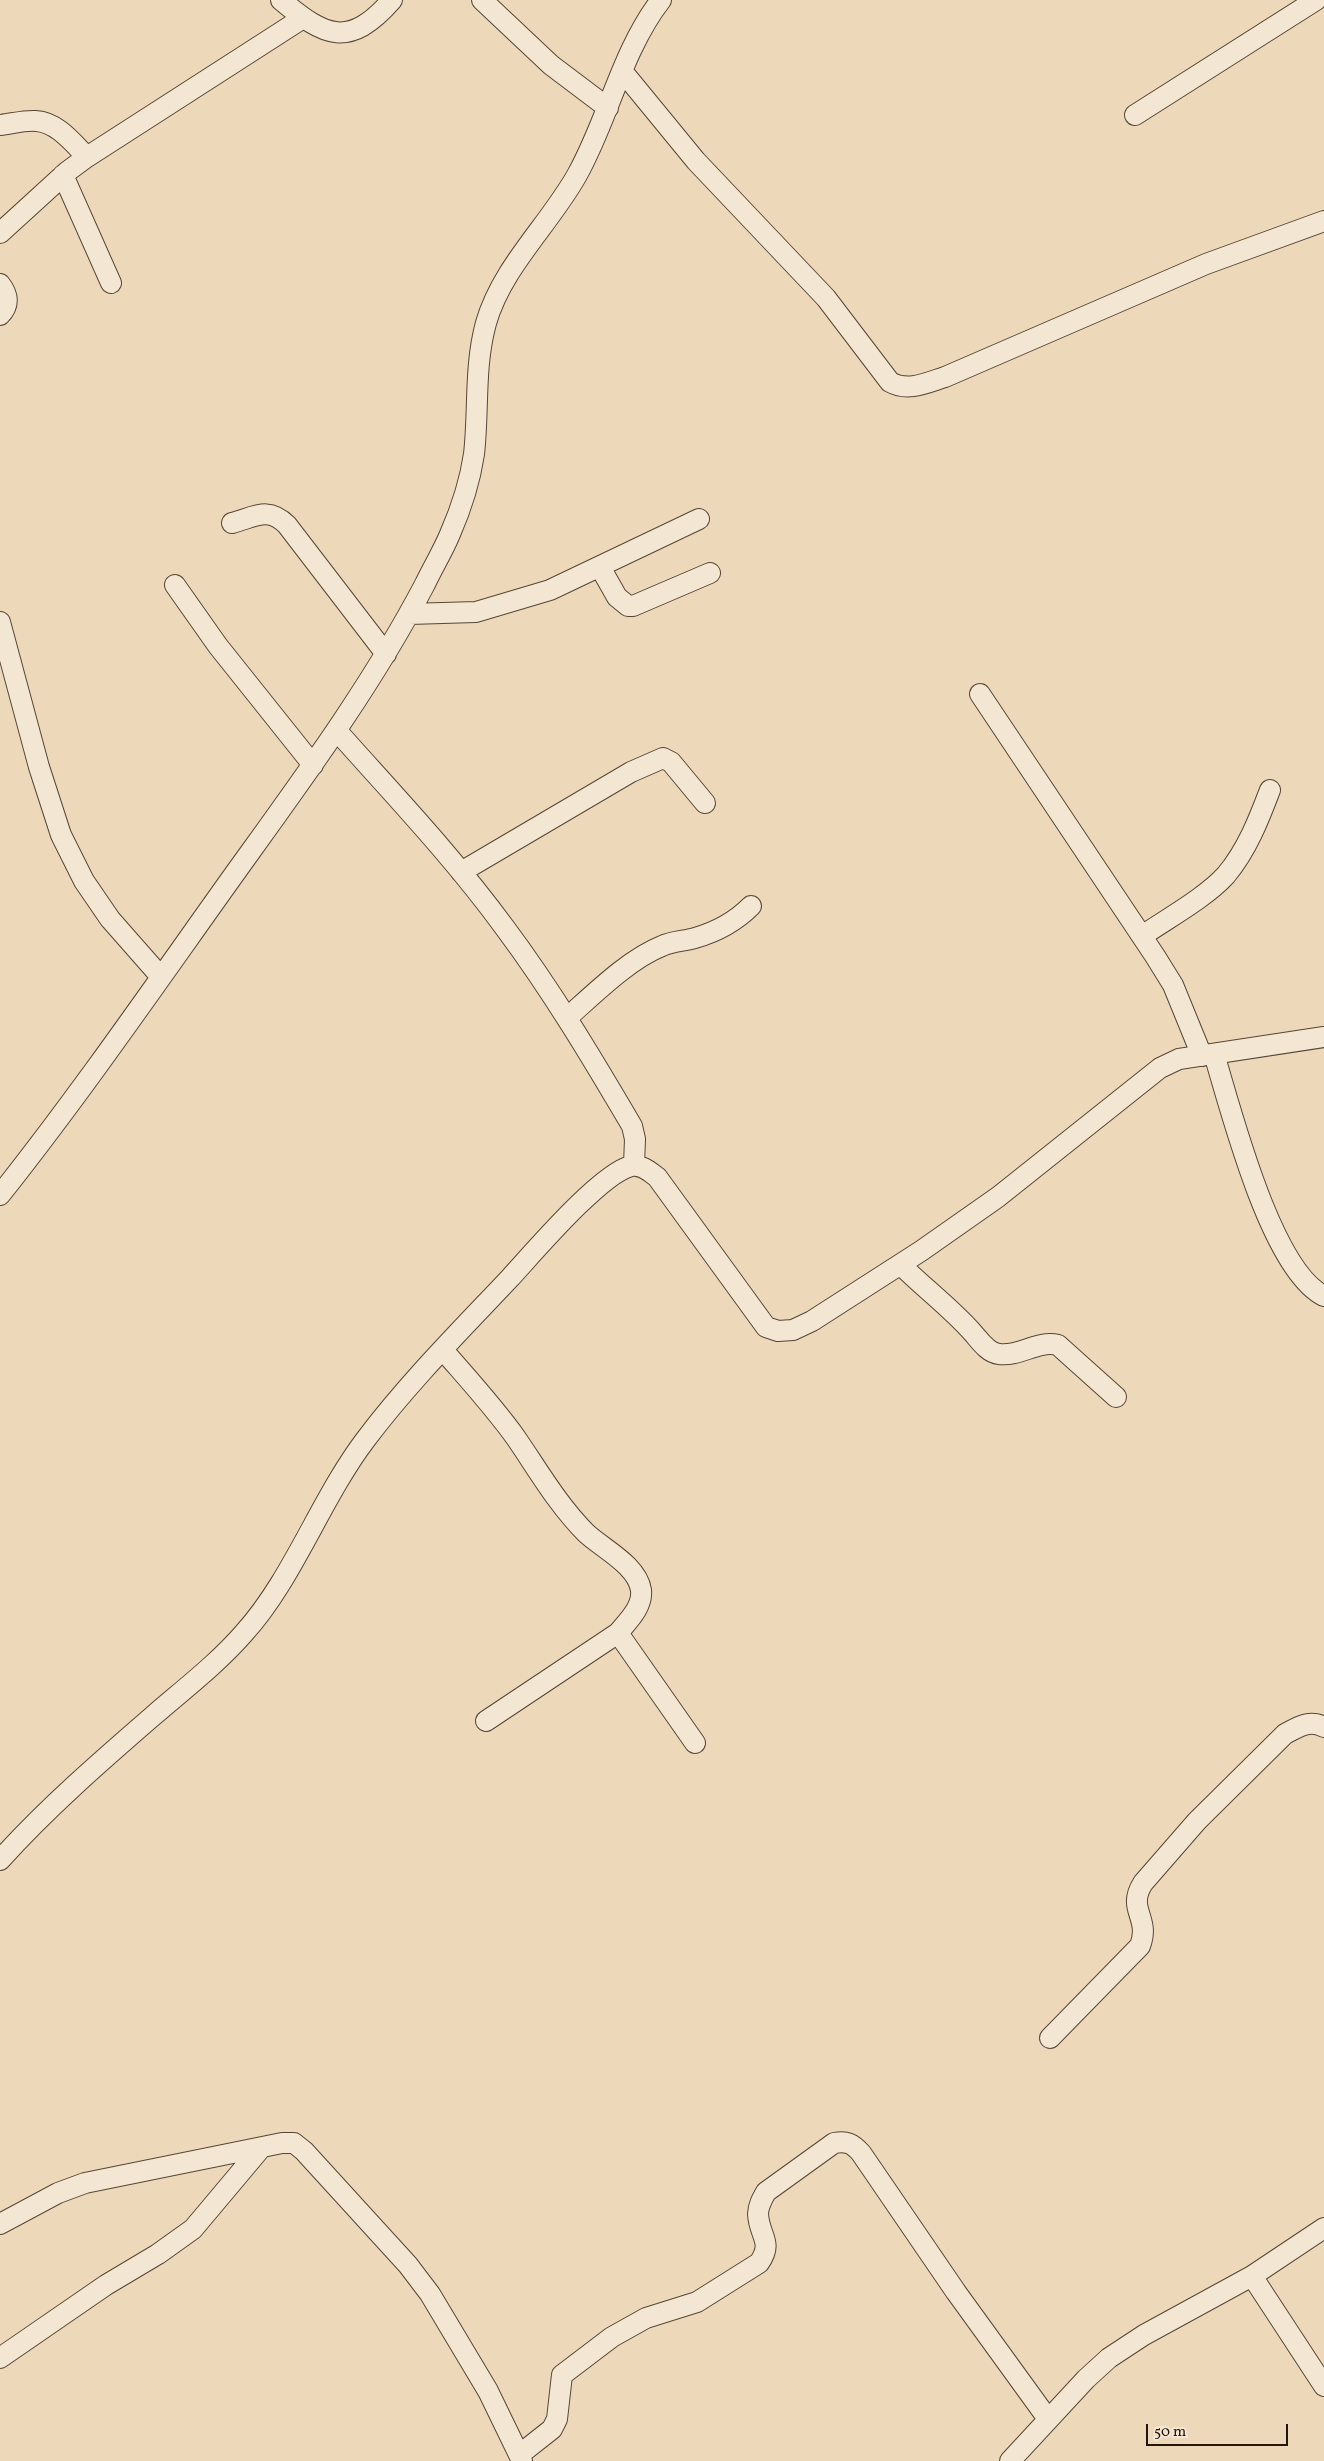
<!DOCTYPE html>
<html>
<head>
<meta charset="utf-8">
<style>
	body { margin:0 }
	#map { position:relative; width:1324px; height:2461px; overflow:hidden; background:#edd9ba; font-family:Vollkorn,serif }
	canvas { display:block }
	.scale { position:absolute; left:1146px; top:2424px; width:142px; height:22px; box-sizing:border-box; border:2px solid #23150b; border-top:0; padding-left:6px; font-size:15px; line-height:18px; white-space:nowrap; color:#23150b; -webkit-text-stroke:4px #f3e6d2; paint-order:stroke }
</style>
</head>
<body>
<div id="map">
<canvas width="1324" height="2461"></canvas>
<div class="scale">50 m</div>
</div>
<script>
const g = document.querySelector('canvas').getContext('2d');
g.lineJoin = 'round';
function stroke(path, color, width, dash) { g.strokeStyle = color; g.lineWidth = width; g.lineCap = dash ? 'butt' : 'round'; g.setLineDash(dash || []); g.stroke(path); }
const minor = new Path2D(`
	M281 0C325 37 349 49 392 0
	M482 0 551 65 608 108
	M623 72 696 161 826 298 890 382C908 392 926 383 945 377L1206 264 1324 221
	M1135 115 1316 0
	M0 125C11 124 24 120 36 121 57 122 73 143 87 157
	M63 175 111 283
	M0 233 68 171 87 157 303 18
	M0 284C8 294 10 305 0 315
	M232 523C255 517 268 506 287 525L386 654
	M600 567 617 597 628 606H633L710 573
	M175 585 218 646 313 765
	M409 614 476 612 550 590 699 519
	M0 622 39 767 61 835 84 881 110 919 161 977
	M980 694 1155 956 1173 985 1202 1056
	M337 731C394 795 454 858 505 928 552 991 592 1058 632 1126L635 1139 634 1165
	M461 872 631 772 663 758 671 762 705 803
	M1142 936C1168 918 1205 898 1226 875 1247 850 1259 819 1270 790
	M568 1017C594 994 629 959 662 946 672 941 685 941 695 938 716 932 736 921 751 906
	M1214 1054C1231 1110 1271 1270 1324 1296
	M0 1195C84 1089 160 978 238 869 305 776 372 685 425 584 433 567 443 551 450 534 461 509 470 481 474 454 479 410 474 367 486 323 502 267 549 225 577 175 608 120 622 50 661 0
	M901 1265C924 1288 951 1308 973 1333 980 1341 988 1353 999 1354 1020 1357 1037 1340 1058 1345L1116 1397
	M443 1350C468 1379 494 1407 516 1438 538 1470 558 1505 586 1533 603 1549 637 1565 641 1590 643 1607 628 1621 618 1633L486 1721
	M618 1633 695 1743
	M0 1860C47 1808 101 1761 153 1716 184 1689 217 1664 244 1633 293 1579 321 1498 366 1439 409 1382 461 1330 510 1278 534 1252 600 1174 631 1166 641 1164 649 1171 657 1177L766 1327 778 1331 793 1330 812 1321 921 1251 998 1197 1160 1068 1179 1059 1324 1037
	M1050 2038 1140 1946C1151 1917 1126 1910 1143 1883L1197 1821 1285 1734C1298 1727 1310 1719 1324 1727
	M0 2224 58 2193 85 2183 282 2143H294L304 2151 408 2265 430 2294 488 2391 522 2461
	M1252 2276 1324 2386
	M0 2358 106 2285 158 2254 193 2229 261 2148
	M519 2455 552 2429 557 2419 562 2375 612 2337 646 2318 697 2302 759 2263C774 2242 759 2236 758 2214 758 2206 762 2199 766 2192L834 2143C847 2141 852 2143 861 2153L956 2292 1048 2419
	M1010 2461 1086 2379 1109 2358 1144 2335 1252 2276 1324 2228`);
stroke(minor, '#564637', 22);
stroke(minor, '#f3e6d2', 20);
</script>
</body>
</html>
